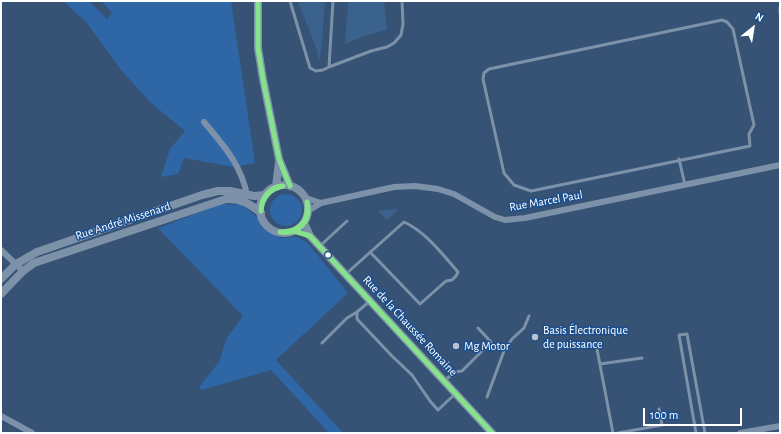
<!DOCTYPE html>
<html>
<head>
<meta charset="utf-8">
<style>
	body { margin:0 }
	#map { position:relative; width:781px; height:434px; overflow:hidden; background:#365274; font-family:"Alegreya Sans",sans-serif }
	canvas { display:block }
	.frame { position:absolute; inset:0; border:2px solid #fff; pointer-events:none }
	.north { position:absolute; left:733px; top:8px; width:40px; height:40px; -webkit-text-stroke:3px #1b4f8f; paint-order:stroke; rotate:30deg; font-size:11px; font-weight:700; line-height:16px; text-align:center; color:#fff }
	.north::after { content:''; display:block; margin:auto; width:14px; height:18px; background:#fff; clip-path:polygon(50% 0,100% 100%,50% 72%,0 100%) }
	.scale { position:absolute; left:643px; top:408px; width:99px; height:18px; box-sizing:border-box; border:2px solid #fff; border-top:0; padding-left:5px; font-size:12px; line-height:14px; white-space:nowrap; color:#fff; -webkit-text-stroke:3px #1b4f8f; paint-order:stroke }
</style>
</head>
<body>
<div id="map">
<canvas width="781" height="434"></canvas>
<div class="frame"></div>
<div class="north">N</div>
<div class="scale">100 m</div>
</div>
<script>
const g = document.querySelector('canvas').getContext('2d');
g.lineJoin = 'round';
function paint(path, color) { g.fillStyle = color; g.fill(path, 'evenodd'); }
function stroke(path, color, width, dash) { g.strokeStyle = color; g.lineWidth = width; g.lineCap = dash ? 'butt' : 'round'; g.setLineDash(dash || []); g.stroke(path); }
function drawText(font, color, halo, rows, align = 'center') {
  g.font = font + ' "Alegreya Sans",sans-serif'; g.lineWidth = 3; g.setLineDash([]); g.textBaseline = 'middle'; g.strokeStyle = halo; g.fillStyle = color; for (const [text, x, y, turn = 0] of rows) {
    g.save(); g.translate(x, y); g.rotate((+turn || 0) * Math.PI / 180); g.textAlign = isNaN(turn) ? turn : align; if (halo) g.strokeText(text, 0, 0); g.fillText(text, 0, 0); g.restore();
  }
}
paint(new Path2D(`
	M63 1H89L107 19 112 13 101 1H231L255 163 234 167 184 158 178 174 161 177 170 149 185 131 151 103 121 70 86 22Z
	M270 210a16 16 0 1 1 32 0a16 16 0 1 1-32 0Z
	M222 204 242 205 257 217 265 230 280 238 297 237 307 242 348 293 276 360 343 433H329L271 370 202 390 199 387 219 362 226 339 243 316 158 228Z`), '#2f66a5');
paint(new Path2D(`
	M298 1H325L322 44 319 61 316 48Z
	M348 1H384L387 28 386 30 362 37 345 44Z
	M396 209 398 210 387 220 378 211Z`), '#3b618d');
stroke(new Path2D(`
	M290 1 310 68 316 71 323 70 329 67 333 1
	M780 8V13
	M722 20 727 22 733 29 754 125 749 134 750 146 531 191 514 185 504 173 483 79 484 73 489 69Z
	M329 67 371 51 387 47 394 43 401 35 403 24 402 1
	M679 159 685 185
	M321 245 347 221
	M347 273 404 222C426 232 442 254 458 272L456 276 452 280 446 281 420 304 370 252
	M357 312V319L392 356 412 375 430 401 438 410 455 394
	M322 343 347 318 357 312 370 301
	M596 344 613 433
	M600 364 642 358
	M445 380 455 372 462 371 491 342 478 328
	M487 397 504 351 512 339 524 328 529 316
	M618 433 662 425 659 409
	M696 433 679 335 687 334 705 433`), '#7d92a8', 3);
stroke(new Path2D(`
	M204 122C223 145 241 164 247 195
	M306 198 321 203
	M308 211 321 203 394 187 415 186 438 189 454 194 495 217 505 220 525 218 780 165
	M1 250 23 271
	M1 416 32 433
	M740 433 780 426`), '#7d92a8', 6);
stroke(new Path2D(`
	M258 1V48L263 79 279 159 290 186
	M260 209a24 24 0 1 1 48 0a24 24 0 1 1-48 0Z
	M276 187 279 162
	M304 223 310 236 492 433
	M1 279 16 264 37 252 202 195 218 191H230L254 196 265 195
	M1 294 23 271 34 263 226 199C241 198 250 204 261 213`), '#7d92a8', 8);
stroke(new Path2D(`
	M258 1V48L263 79 279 159 290 186
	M261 211C261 198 270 186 283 186
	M261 211C262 197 270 189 283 186
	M294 231 310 236 492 433
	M280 232C299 235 312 220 307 202
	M280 232C300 232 309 222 307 202`), '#87e28d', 5);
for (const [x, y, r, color] of [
	[328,255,3.5,"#fff"],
	[535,337,4,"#b9c2ce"],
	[456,346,4,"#b9c2ce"]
]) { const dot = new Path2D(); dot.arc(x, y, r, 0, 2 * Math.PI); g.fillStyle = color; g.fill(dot); stroke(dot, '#1b4f8f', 1.5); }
drawText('12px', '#fff', '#1b4f8f', [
	["Rue Marcel Paul",546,201,-10],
	["Rue André Missenard",123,221,-18],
	["Rue de la Chaussée Romaine",410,326,47]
]);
drawText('12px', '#fff', '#1b4f8f', [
	["Basis Électronique",543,330],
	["de puissance",543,344],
	["Mg Motor",464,346]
], 'left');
</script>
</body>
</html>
